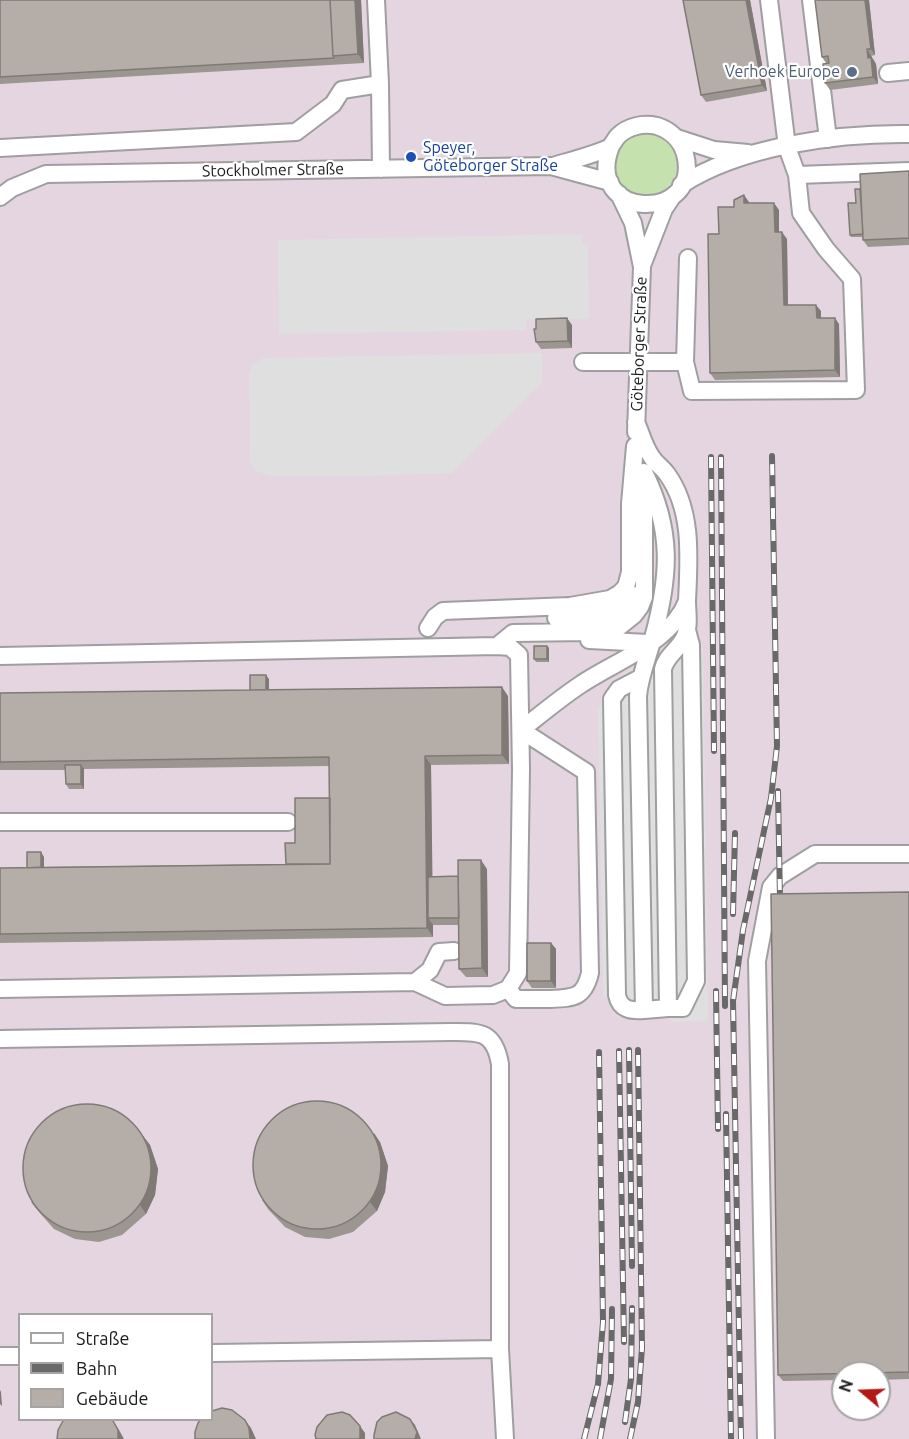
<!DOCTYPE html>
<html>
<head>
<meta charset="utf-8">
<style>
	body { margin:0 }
	#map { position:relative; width:909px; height:1439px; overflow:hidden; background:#ece9e2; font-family:Ubuntu,sans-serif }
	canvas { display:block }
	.legend { position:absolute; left:18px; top:1313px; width:195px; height:108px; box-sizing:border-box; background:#fff; border:2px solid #a4a4a4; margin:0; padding:8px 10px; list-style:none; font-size:18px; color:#1b1b1b }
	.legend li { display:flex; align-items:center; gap:12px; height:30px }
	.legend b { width:30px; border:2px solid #a4a4a4 }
	.north { position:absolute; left:831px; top:1361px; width:60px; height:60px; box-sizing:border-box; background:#fff; border:2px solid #a4a4a4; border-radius:50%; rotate:289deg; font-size:16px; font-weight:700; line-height:24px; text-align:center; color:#1b1b1b }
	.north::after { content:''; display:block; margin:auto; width:21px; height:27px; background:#b11916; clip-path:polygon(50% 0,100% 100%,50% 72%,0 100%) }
</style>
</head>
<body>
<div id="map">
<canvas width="909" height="1439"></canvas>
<ul class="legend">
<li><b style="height:8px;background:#fff"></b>Straße</li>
<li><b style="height:8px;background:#696969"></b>Bahn</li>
<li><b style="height:16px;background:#b5aea8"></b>Gebäude</li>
</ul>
<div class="north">N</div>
</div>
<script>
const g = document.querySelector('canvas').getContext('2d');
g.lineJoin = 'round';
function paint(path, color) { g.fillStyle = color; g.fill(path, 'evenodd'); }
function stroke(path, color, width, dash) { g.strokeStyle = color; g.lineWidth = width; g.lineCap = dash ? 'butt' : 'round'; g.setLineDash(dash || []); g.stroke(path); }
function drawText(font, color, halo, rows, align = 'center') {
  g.font = font + ' Ubuntu,sans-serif'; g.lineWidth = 4.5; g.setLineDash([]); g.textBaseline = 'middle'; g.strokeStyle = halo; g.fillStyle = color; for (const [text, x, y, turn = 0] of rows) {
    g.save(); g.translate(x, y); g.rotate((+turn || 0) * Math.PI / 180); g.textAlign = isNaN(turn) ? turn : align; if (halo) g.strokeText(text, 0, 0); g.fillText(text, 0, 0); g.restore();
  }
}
paint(new Path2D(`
	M0 0H909V1439H0ZM20 1314H212V1420H20ZM843 1373H879V1409H843Z`), '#e4d5e1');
paint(new Path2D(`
	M615 165a31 31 0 1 1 62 0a31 31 0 1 1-62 0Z`), '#c5e1ad');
paint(new Path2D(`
	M582 234V244L588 245 589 319 526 320V330L279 334 278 240Z
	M542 353V382L452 473 364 476H270L256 471 250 462 249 375 252 365 263 358Z
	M703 645 708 1021 675 1022 668 1018 603 997 598 709 606 693 638 670 660 677 682 647Z`), '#dfdfdf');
const minor = new Path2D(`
	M376 0 380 84
	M769 0 787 147 797 175 909 171
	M811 0 828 139
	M888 73 909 71
	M677 138 714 150 748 153
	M0 148 296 132 333 104 342 90 380 84 381 169
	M553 166C566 162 600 153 610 147 613 144 615 139 618 136 628 126 643 123 657 126 670 130 681 140 685 154 703 224 582 220 611 146
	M681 185C741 146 838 133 909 134
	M619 194 633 223 642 267 636 432
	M0 197 12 188 46 174 551 166 610 182
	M643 263 664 209 672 197
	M583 362H685L692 391 856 390 852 279 826 249 801 213 797 175
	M685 362 688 258
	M644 472C673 530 670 576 653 638 648 657 640 675 638 696L644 1010 668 1008 663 669C666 656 678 650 684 638 690 628 687 612 687 601
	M556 618C581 617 623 620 637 595
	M428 628 435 617 443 611 570 606 610 599 620 593 626 587 630 572V504L635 446
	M589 640 648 643
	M497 646 513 633 588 632 619 627 634 615 640 607 644 597V477
	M0 656 497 646 510 647 519 655 521 769 518 973 508 989 493 995 445 996 415 982 0 989
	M640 678 619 689 612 699 617 995C620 1010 631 1011 644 1010
	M0 822H288
	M415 982 430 970 439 952 454 951
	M508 989 516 999C527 999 539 999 550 999 574 998 584 998 590 973L586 772 521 730C540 715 559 699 580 685 615 661 671 643 687 601 689 558 693 510 667 474 662 467 655 463 651 456 644 446 641 433 636 422
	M668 1008H683L696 981 691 645 687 630
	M0 1039 450 1032C479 1032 494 1030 500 1064V1349
	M212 1353 500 1349 505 1439
	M0 1356H20
	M766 1439 757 961 771 887 780 876 815 854H909`);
stroke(minor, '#9f9f9f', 20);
stroke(minor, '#fff', 16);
const rail = new Path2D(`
	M711 457 714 751
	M721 457 725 1006
	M778 791 780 900
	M733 914 735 833
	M716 991 718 1129
	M629 1050 632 1266
	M619 1051 624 1342
	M726 1114 731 1439
	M625 1422 631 1379 632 1308
	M584 1439 598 1384 603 1322 599 1052
	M600 1439 611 1379 612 1309
	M630 1439 638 1402 642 1348 638 1050
	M741 1439 733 1001 743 930 771 798 777 746 772 456`);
stroke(rail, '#696969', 6);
stroke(rail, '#fff', 4, [11]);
paint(new Path2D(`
	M0 0H361L364 63 0 84Z
	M683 0H750L767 91 706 102 701 95Z
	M815 0H869L875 55 871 56 872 58 876 64 878 84 830 90 825 83 826 63 822 57Z
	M909 171V245L868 247 863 240V237H851L850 235 856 203 860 189Z
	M749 202V203L779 210V232L787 239 788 305 821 311V318L839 324 840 377 715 380 710 373 734 207Z
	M572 325V348L541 349 536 342Z
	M547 646 549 648V662H536L534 659Z
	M269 679V690L508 696 509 764 431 765 432 877 458 876 487 869 488 977H466L459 969V925H433V937L0 943V868H27L44 857V867L286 864 295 843 330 798 329 766 84 769V789H69L66 784V770H0V693L250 690Z
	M909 892V1379L879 1380V1373H843V1380L783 1381 778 1375Z
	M551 943 556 949V988H532L527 981Z
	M143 1136 150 1145 158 1169 155 1195 146 1214 122 1235 99 1242 75 1239 54 1229 38 1211 31 1202Z
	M380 1142 388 1166 385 1192 377 1211 353 1232 329 1239 305 1237 285 1227 268 1209 262 1200Z`), '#9c9690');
paint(new Path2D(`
	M355 0H361L364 63 358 54Z
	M746 0H750L767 91 762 85Z
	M865 0H869L875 55 871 49Z
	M867 49 876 64 878 84 873 77 868 58Z
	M744 195 749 202V210L744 203Z
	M774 203 779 210V239L775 232Z
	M782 232 787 239 788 312 784 305Z
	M816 305 821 311V325L817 318Z
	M567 318 572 325V348L568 341Z
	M835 318 839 324 840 377 835 370Z
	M547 646 549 648V662L547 659Z
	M266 675 269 679V699L266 695Z
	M502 687 508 696 509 764 502 755Z
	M425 756 431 765 433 918H428L433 925V937L427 928Z
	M81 765 84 769V789L81 784Z
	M41 852 44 857V876L41 872Z
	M481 860 487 869 488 977 482 968Z
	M551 943 556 949V988L551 981Z
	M374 1133 380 1142 388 1166 385 1192 377 1211 370 1202Z
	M143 1136 150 1145 158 1169 155 1195 146 1214 140 1205Z
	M0 1390 1 1392 2 1406 0 1404Z
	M410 1419 415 1425 421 1439H415Z
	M245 1420 251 1428 256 1439H250Z
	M113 1421 119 1430 124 1439H118Z
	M360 1426 365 1433V1439H360Z`), '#7f7a76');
const building = new Path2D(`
	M0 0H330L333 56 334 58 0 77Z
	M330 0H355L358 54 333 56Z
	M683 0H746L762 85 701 95Z
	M815 0H865L871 49H867L868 58 871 57 873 77 825 83 823 64 829 63 828 56 822 57Z
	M909 171V238L863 240 860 174Z
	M855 189H860L863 234 850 235 848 203H856Z
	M744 195V203H774L775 232H782L784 305H816L817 318H835V370L710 373 708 234H719L718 207H734V200Z
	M567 318 568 341 536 342 534 329H536V319Z
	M534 646H547V659H534Z
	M250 675H266V690H250Z
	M502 687V755L425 756 427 928 0 934V868L330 864 329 757 0 762V693Z
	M65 765H81V784H66Z
	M295 798H330V864H286L285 843H295Z
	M27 852H41V867L27 868Z
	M458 860H481L482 968 459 969Z
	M458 876 459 918H428V877Z
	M909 892V1372L778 1375 771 894Z
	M527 943H551V981H527Z
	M253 1165a64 64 0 1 1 128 0a64 64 0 1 1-128 0Z
	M23 1168a64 64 0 1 1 128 0a64 64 0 1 1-128 0Z
	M222 1408 232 1410 245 1420 249 1428 250 1439H195V1432L198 1423 201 1419H212V1411Z
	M342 1412 350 1415 360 1426V1439H316L315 1435 317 1427 327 1415Z
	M396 1412 410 1419 417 1432 415 1439H374V1435L377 1422 382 1417Z
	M64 1419H112L118 1430V1439H57L58 1430Z`);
paint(building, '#b5aea8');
stroke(building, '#7f7a76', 1.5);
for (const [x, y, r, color] of [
	[852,72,6,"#5c6f8a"],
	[411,157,6,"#1a4fb4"]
]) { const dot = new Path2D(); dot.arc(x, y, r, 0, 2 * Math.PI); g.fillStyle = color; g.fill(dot); stroke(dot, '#fff', 2); }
drawText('16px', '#4e5e75', '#fff', [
	["Verhoek Europe",840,72]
], 'right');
drawText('16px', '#164399', '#fff', [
	["Speyer,",423,148],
	["Göteborger Straße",423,166]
], 'left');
drawText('16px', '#1b1b1b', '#fff', [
	["Stockholmer Straße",273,170,-1],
	["Göteborger Straße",639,344,-88]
]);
</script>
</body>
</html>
